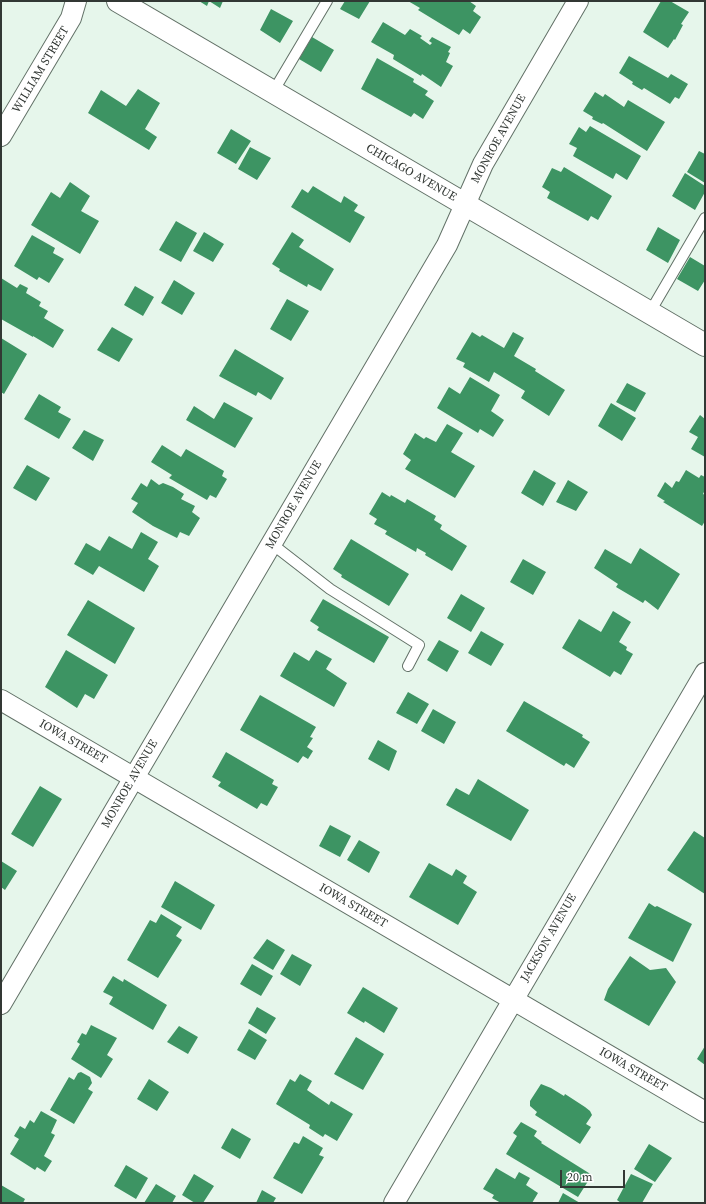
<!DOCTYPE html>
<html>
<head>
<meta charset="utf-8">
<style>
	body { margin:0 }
	#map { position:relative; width:706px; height:1204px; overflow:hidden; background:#e6f6eb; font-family:"Source Serif 4",serif }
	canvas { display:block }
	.frame { position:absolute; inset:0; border:2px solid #323834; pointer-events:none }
	.scale { position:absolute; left:560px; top:1170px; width:65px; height:18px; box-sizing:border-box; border:2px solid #323834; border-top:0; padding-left:5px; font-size:12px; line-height:14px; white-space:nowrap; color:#323834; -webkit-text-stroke:3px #fff; paint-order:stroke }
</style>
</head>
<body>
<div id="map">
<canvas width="706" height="1204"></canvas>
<div class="frame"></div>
<div class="scale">20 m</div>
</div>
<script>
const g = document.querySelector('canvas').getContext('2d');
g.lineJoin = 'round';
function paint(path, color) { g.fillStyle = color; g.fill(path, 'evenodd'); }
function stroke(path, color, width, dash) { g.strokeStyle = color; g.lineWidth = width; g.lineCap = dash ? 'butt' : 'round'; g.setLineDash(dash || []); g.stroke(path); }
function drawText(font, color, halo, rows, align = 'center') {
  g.font = font + ' "Source Serif 4",serif'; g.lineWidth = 4; g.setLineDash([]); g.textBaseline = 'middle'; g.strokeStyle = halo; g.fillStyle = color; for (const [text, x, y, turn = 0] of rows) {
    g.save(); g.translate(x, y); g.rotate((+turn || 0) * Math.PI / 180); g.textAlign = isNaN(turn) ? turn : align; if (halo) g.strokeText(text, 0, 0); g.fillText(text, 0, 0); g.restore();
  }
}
paint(new Path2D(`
	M199 1H223L220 8 209 1 207 6Z
	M345 1H370L359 19 340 9Z
	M408 1H469L476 6 473 11 481 17 470 34 463 29 459 35 418 10 420 8Z
	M661 1H670L689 12 681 24 683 25 675 40 674 39 668 48 643 32Z
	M271 9 293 21 280 43 260 30Z
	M383 22 405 35 410 29 422 36 420 38 430 45 432 43 429 41 432 37 451 47 448 52 450 53 446 62 453 66 441 87 422 74 421 76 393 59 394 55 371 42Z
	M312 37 334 50 321 72 299 59Z
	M629 56 668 78 671 74 688 84 679 99 675 97 670 104 644 88 642 90 632 84 633 82 619 73Z
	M377 58 414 79 413 82 428 91 425 95 434 101 423 119 414 113 411 117 361 89Z
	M138 89 160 103 145 129 157 137 149 150 88 113 101 90 126 106Z
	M595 92 603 97 605 94 624 107 628 100 665 122 647 151 603 123 602 124 592 119 593 117 583 111Z
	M590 126 641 156 627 180 616 173 613 179 573 156 577 148 569 144 579 127 586 132Z
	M231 129 251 141 236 164 217 153Z
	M250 147 271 158 257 180 238 169Z
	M699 151 705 154V183L687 172Z
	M564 167 612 196 598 220 591 216 588 221 547 198 550 192 542 187 552 168 561 172Z
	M685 173 705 186V192L695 210 672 196Z
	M70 182 90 196 81 211 99 221 80 254 31 225 51 192 60 198Z
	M313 186 341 203 344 196 358 205 354 211 365 217 350 243 291 207 302 189 308 193Z
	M176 221 197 233 181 262 159 250Z
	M658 227 680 240 668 263 646 250Z
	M204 232 224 244 213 262 193 251Z
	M292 232 304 240 299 247 334 269 321 291 308 284 307 287 279 271 280 269 272 264Z
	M32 235 55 248 53 253 64 259 49 283 39 277 37 280 14 266Z
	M690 257 705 266V280L698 291 677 279Z
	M1 278 17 288 20 284 28 288 26 293 41 302 39 306 48 311 44 318 64 330 53 348 33 336V337L1 319Z
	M174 280 195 293 182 315 161 303Z
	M135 286 154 297 143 316 124 305Z
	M287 299 309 311 291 341 270 329Z
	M112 327 133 339 119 362 97 350Z
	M472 332 480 337 482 335 504 348 513 332 524 338 514 356 536 369 535 371 565 390 549 416 521 398 525 391 494 372 489 382 463 367 465 363 456 359Z
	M1 338 27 354 4 394 1 392Z
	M235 349 284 378 271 400 258 392 256 396 219 376Z
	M470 377 500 395 491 411 504 420 493 437 480 429 478 433 437 408 449 387 460 394Z
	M627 383 646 393 635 412 616 402Z
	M39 394 61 407 58 412 71 419 59 439 24 419Z
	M224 402 253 418 235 448 186 420 194 406 214 419Z
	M611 403 636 418 622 441 598 426Z
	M700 415 705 419V457L691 449 698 437 689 432Z
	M447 424 463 433 451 452 475 466 455 498 405 469 411 460 403 454 415 433 424 439 426 437 436 442Z
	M84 430 104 440 93 461 72 448Z
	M162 445 181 457 186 449 224 471 222 476 227 479 216 498 210 495 207 500 169 478 172 475 151 462Z
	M27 465 50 478 36 501 13 488Z
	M534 470 556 483 543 506 521 493Z
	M686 470 699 478 701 475 705 477V490L703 494 705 495V521L702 526 663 502 665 501 657 496 665 482 672 488 676 481 679 482Z
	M151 479 159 485 163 483 173 487 184 494 181 499 195 506 192 512 200 518 189 536 180 532 177 538 153 526 132 512 138 503 131 499 141 483 147 487Z
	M568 480 588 492 576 511 556 502Z
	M382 492 390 497 391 495 405 503 407 499 436 516 434 520 442 525 440 529 467 546 452 571 425 555 426 553 417 548 416 552 385 534 387 531 374 524 377 519 369 514Z
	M141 532 158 542 148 559 159 566 144 592 99 566 93 575 74 564 86 543 100 551 109 536 132 549Z
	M351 539 409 574 389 606 341 577 342 575 333 569Z
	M640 548 680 574 658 610 645 600 643 603 616 587 618 584 594 568 605 549 631 564Z
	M523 559 546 572 533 595 510 582Z
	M461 594 485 608 471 632 447 618Z
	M323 599 389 637 374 663 317 630 319 627 310 621Z
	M88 600 135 628 115 664 67 635Z
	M613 611 631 622 619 642 627 647 626 650 633 654 621 675 614 671 610 677 562 648 579 619 601 632Z
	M481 631 504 644 491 666 468 653Z
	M439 640 459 651 447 672 427 660Z
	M66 650 108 675 94 699 85 694 77 708 45 687Z
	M316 650 332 659 326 669 347 683 334 707 280 676 294 652 309 661Z
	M408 692 429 704 417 724 396 713Z
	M260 695 316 727 310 737 313 738 307 747 313 751 308 759 303 756 298 763 240 730Z
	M524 701 583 735 582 737 590 742 574 768 566 763 564 766 506 731Z
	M433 709 456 722 444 744 421 731Z
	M378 740 397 751 389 771 368 759Z
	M226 752 274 780 272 784 278 787 267 806 261 803 257 809 218 786 221 782 212 777Z
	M478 779 529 810 511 841 446 805 456 788 469 795Z
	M40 786 62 799 33 847 11 834Z
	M330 825 351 836 340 857 319 846Z
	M694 831 705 838V894L667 870Z
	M359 840 380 852 369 873 347 860Z
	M1 861 17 871 5 890 1 887Z
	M429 863 452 876 456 869 467 876 463 883 477 892 458 925 409 897Z
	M175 881 215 905 201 930 161 907Z
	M649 903 655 907 657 906 692 924 673 962 628 938Z
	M161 914 182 927 176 936 182 940 158 978 127 960 150 920 156 923Z
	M267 939 285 950 273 970 253 958Z
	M292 954 312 965 300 986 280 974Z
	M630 956 650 970 666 968 676 982 649 1026 604 1000 608 989Z
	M252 964 273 976 261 996 240 984Z
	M113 976 123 982 124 979 167 1005 153 1030 109 1004 113 997 103 992Z
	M363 987 398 1008 384 1033 365 1021 364 1023 347 1013Z
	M257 1007 276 1018 266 1034 248 1023Z
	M91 1025 117 1038 107 1055 113 1059 101 1078 71 1059 80 1044 77 1042 82 1033 86 1035Z
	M179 1026 198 1037 188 1054 167 1042Z
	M249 1029 267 1040 255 1060 237 1050Z
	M356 1037 384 1054 363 1090 334 1074Z
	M705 1046V1065L697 1059Z
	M81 1072 90 1077 92 1083 88 1089 93 1092 74 1124 50 1110 69 1077 74 1080 78 1073Z
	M300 1074 312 1081 307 1090 329 1105 331 1101 353 1114 337 1141 325 1134 323 1137 309 1128 310 1125 276 1104 290 1079 295 1082Z
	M149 1079 169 1092 157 1111 137 1099Z
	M541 1084 551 1088 564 1096 565 1094 585 1107 590 1111 592 1115 586 1124 591 1127 580 1144 535 1115 537 1112 530 1106V1101Z
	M41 1111 57 1120 51 1133 55 1135 44 1156 52 1161 45 1172 37 1167 35 1170 10 1154 19 1139 14 1136 20 1126 25 1129 30 1120 34 1123Z
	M521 1122 537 1131 534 1136 542 1142 541 1143 592 1175 578 1197 506 1154 517 1136 513 1133Z
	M232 1128 251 1139 240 1159 221 1148Z
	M303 1136 323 1148 319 1155 324 1157 302 1194 273 1178 294 1142 299 1144Z
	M649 1144 672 1158 655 1182 634 1169Z
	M126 1165 148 1178 136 1199 114 1186Z
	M496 1168 515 1179 519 1172 530 1178 526 1185 538 1193 532 1203H501L492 1198 494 1195 483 1189Z
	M194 1174 214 1186 203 1203H195L182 1195Z
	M631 1174 653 1184 642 1203H621L617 1200Z
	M156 1184 176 1196 172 1203H144Z
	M1 1185 25 1199 23 1203H1Z
	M262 1190 276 1198 273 1203H256Z
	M563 1193 580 1203H558Z`), '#3d9463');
const service = new Path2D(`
	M273 92 327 1
	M650 312 705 218
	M272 544 330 589 419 645 408 666`);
const minor = new Path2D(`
	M1 136 71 18 76 1
	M1 700 705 1112
	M1 1004 447 245 483 164 578 1
	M394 1203 705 673`);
const secondary = new Path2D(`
	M118 1 705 345`);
stroke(service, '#627167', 12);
stroke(minor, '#627167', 22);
stroke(secondary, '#627167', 24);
stroke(service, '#fff', 10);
stroke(minor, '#fff', 20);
stroke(secondary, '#fff', 22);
drawText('12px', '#323834', '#fff', [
	["WILLIAM STREET",41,70,-59],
	["MONROE AVENUE",499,139,-61],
	["CHICAGO AVENUE",411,173,30],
	["MONROE AVENUE",294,505,-60],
	["IOWA STREET",73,742,30],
	["MONROE AVENUE",130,784,-60],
	["IOWA STREET",353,906,30],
	["JACKSON AVENUE",549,938,-60],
	["IOWA STREET",633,1070,30]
]);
</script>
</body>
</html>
